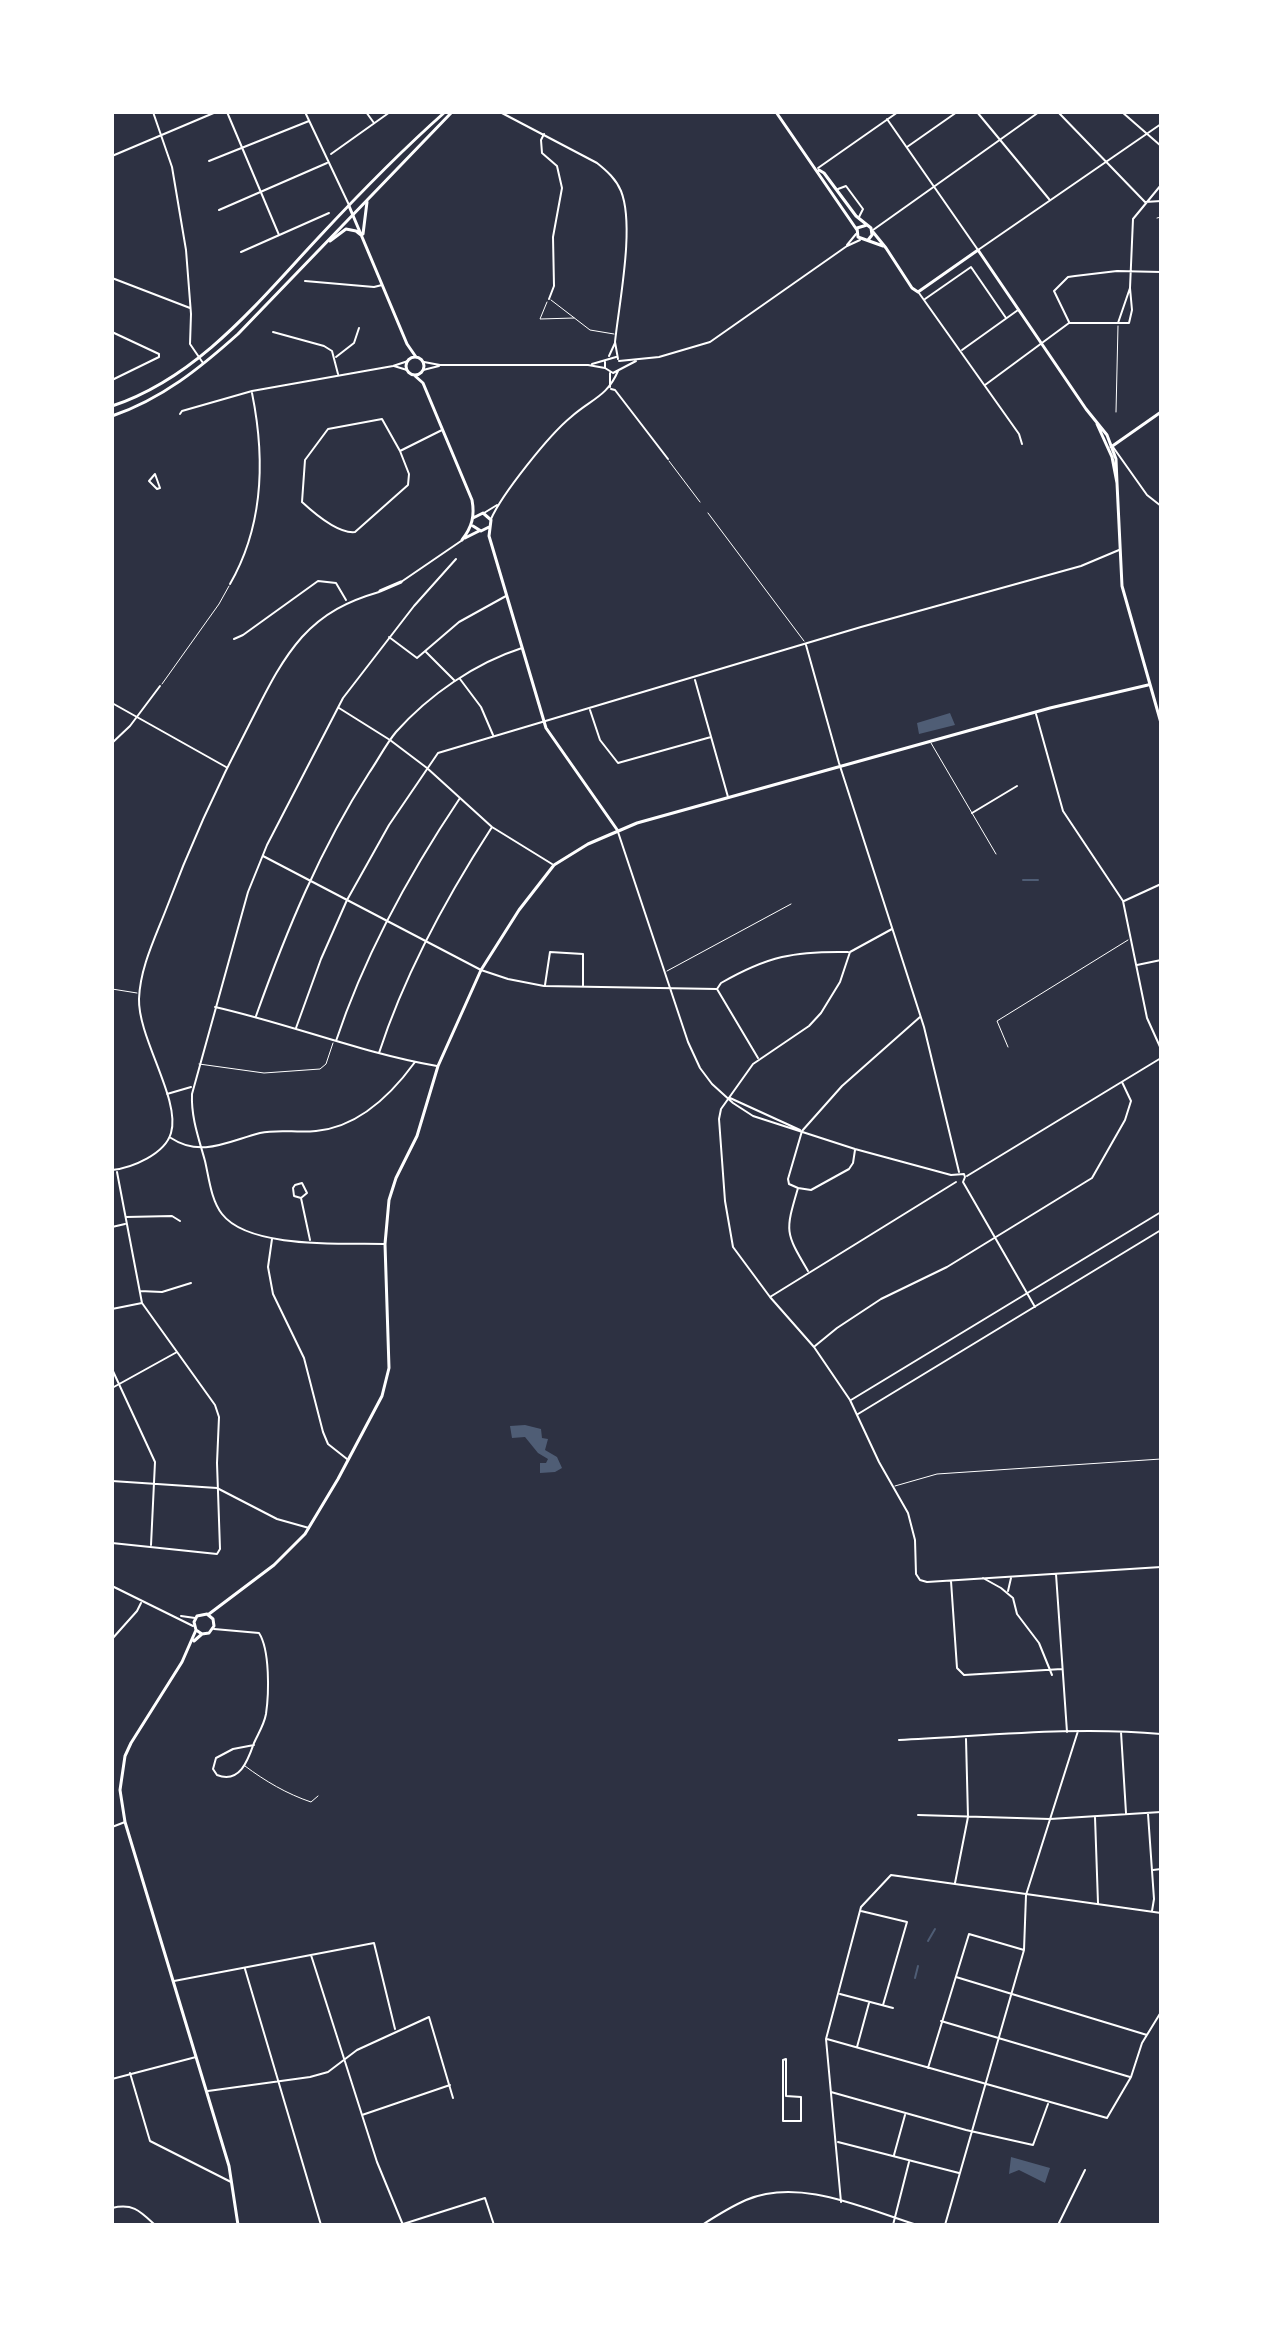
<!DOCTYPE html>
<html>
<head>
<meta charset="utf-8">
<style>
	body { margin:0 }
	#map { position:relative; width:1273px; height:2337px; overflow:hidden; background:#2d3142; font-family:Karla,sans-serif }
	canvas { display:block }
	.frame { position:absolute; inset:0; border:114px solid #fff; pointer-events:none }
</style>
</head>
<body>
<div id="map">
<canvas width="1273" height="2337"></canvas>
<div class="frame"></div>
</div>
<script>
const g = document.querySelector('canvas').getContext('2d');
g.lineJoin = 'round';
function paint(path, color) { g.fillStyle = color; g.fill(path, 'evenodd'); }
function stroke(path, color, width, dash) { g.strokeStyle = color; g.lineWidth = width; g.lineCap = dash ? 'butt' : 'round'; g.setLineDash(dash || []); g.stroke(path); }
paint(new Path2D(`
	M950 713 955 725 919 734 917 723Z
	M525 1425 541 1429 542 1438 548 1439 545 1450 557 1457 562 1468 555 1472 540 1473V1463H546L548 1459 538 1453 525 1437 512 1438 510 1426Z
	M1011 2157 1050 2168 1045 2183 1019 2170 1009 2174Z`), '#4f5d75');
stroke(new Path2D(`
	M1023 880H1038
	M928 1941 935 1929
	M915 1978 918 1966`), '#4f5d75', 2);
stroke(new Path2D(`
	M1157 218 1161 217
	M551 300 590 330 614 334
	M547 302 540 319 574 318
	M1116 412 1118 326
	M669 461 700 502
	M708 513 804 641
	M162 684 219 604 229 586
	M931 743 996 854
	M667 971 791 904
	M112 989 137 993
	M1008 1047 997 1021 1128 940
	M199 1064 264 1073 320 1069 326 1064 333 1043
	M895 1486 937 1474 1161 1459
	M245 1766C265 1781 287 1794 311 1802L318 1796`), '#fff', 1);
stroke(new Path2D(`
	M155 474 160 488 157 489 149 481Z
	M972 813 1017 786
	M786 2059V2096L801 2097V2121H783V2060Z`), '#fff', 2);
stroke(new Path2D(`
	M153 112 172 167 186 250 191 314 190 344 203 363
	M227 112 279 235
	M305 112 349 205
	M366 112 374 123
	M500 112 597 163C607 171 616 179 621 191 635 226 619 303 615 342L618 359
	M977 112 1049 199
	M1058 112 1145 202 1161 201
	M1122 112 1161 146
	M887 119 978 250 1161 124
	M544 134 541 140 542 153 557 166 562 188 553 237 554 286 549 299
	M907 147 957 112
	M331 154 390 112
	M112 156 216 112
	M209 161 309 121
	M818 168 898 112
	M838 189 846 186 863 209 859 217
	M219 210 327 163
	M873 230 1039 112
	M847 245 856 234
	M241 252 329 213
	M112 278 190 308
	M305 281 374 287 382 285
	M919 293 1019 434 1022 444
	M925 299 971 267 1006 318
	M1069 322 1054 291 1068 277 1075 276 1117 271 1161 272
	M1118 323 1130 288 1133 219 1161 185
	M112 332 159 354V357L112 380
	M273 332 324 346 332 351 338 374
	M962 350 1018 310
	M609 356 615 343
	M336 357 354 343 359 328
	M619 361 659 357 710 342 847 246 860 240
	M424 362 440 365H588L605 368
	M605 362V368L613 373 636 361
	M592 364 616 357
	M394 366 407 370
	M423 370 439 366
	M610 373V387
	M985 385 1069 323H1129L1132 310 1130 288
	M611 389 615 390 668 459
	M180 414 182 411 252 391 393 366 408 361
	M1113 447 1147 495 1161 506
	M400 451 409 474 408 485 355 532C338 534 315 514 302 502L305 460 328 429 382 419 400 451 442 430
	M484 513 497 505
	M491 519C502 494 549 435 571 417 591 399 607 397 618 371
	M401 582 461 541
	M230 584C264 525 265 457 252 393
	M389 637 417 658 459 622 506 596
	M234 639 243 635 318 581 336 583 346 600
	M806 645 839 763 924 1027 959 1172
	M426 652 455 681
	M460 679 481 707 493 735
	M695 680 728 797
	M112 703 226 767
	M339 708 390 740 427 768 492 827 552 864
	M590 710 600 740 618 763 711 737
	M1036 714 1063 811 1123 901 1147 1018 1161 1049
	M112 743 130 726 160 686
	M618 832 688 1042 700 1068 712 1084 733 1103 753 1116 855 1149 951 1175 964 1174 965 1177 963 1182 1035 1307
	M263 856 481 970 508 979 544 986 717 989 721 983C768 956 794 951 848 952
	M1124 901 1161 884
	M892 929 850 952 840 982 821 1013 809 1026 753 1064 721 1109 719 1119 725 1201 733 1247 770 1297 814 1347 850 1400 879 1462 908 1513 915 1540 916 1574 920 1580 927 1582 1161 1567
	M1137 965 1161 960
	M545 985 550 952 583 954V985
	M717 989 758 1058
	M215 1007C290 1024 362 1053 437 1066
	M256 1016C286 932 320 849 369 773 378 760 386 744 396 732 429 695 475 663 522 648
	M296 1028 321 959 347 900 389 825 438 753 861 627 1081 566 1119 550
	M336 1041C365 954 409 874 460 798
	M379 1053C405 973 446 898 492 827
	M167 1094 191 1087
	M730 1098 800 1130
	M171 1138C201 1158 229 1141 260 1133 278 1129 297 1133 316 1131 359 1127 391 1095 415 1062
	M112 1170C132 1168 165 1154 171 1133 181 1100 138 1038 139 999 140 969 154 940 165 912 189 848 217 786 249 725 265 694 279 663 302 637 324 613 348 601 379 592
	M967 1176 1161 1058
	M798 1188 811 1190 849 1169 853 1163 855 1150
	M301 1198 307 1193 302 1183 295 1185 293 1188 294 1196 301 1198 310 1240
	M126 1217 172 1216 180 1221
	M112 1227 125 1224
	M272 1239 268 1267 273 1294 304 1358 323 1432 328 1444 347 1459
	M384 1244C343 1243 249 1249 222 1214 211 1200 209 1178 205 1161 199 1139 191 1118 192 1094L248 892 267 845 343 698 414 606 456 559
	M808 1271C785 1232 785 1232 798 1188L789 1184 788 1179 802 1131 842 1086 920 1017
	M140 1291 162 1292 191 1283
	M770 1297 956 1182
	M112 1309 142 1303
	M815 1346 837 1328 881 1299 947 1267 1092 1178 1125 1120 1131 1101 1122 1082
	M112 1369 155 1462 151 1545
	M112 1388 177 1352
	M851 1400 1161 1212
	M858 1414 1161 1230
	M112 1481 217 1488 277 1519 309 1528
	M112 1543 217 1554 220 1549 217 1463 219 1417 215 1405 142 1303 117 1172
	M1056 1574 1067 1732
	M983 1578 1001 1588 1013 1598 1017 1614 1039 1643 1052 1675
	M951 1581 957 1668 964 1675 1062 1669
	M112 1586 193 1626
	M1008 1591 1011 1578
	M181 1616 195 1618
	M214 1629 259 1633C270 1650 269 1693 266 1714 264 1725 258 1734 254 1743 248 1760 240 1784 217 1775L213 1769 216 1758 233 1749 254 1745
	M112 1639 137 1611 141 1603
	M1121 1732 1126 1813
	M899 1740C986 1736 1074 1726 1161 1734
	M1148 1814 1154 1899 1152 1911
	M918 1815 1050 1819 1161 1812
	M1095 1817 1098 1903
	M112 1827 125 1822
	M1153 1870 1161 1869
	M955 1883 968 1817 966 1739
	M861 1911 907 1922 883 2005
	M311 1955 377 2162 403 2225
	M245 1969 321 2225
	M956 1977 1147 2035
	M174 1981 374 1943 395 2029
	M840 1994 893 2008
	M941 2021 1130 2077
	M827 2039 1107 2118 1131 2077 1142 2043 1161 2012
	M857 2047 869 2003
	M928 2068 969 1934 1024 1950
	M130 2073 150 2141 231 2182
	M112 2079 196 2057
	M208 2091 310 2077 328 2072 357 2050 429 2017 453 2098
	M831 2092 966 2130 1033 2145 1048 2104
	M362 2115 450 2085
	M838 2142 959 2173
	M894 2155 905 2115
	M841 2202 826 2039 861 1907 891 1875 1161 1913
	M112 2208C133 2203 140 2211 155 2225
	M400 2225 485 2198 494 2225
	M702 2225C716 2216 730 2207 746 2200 800 2177 865 2209 917 2225
	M893 2225 909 2162
	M945 2225 1024 1950 1026 1895 1078 1731
	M1058 2225 1085 2170`), '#fff', 2);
stroke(new Path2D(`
	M776 112 857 230
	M819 170 824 173 856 216 871 228 872 235 868 240
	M349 206 407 344 416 357
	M867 225 857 228 858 237 883 246
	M873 232 886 248 912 288 918 292 978 250 1086 409 1107 435 1116 459 1117 483
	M363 234 367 202
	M330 241 346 229 356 231 361 235
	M406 366a9 9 0 1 1 18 0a9 9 0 1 1-18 0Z
	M414 375 423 383 472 500C475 516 472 527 462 540
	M1097 424 1112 457 1117 483 1122 586 1161 723
	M1111 447 1161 412
	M473 518 483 513 491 520 489 536 492 546 546 728 618 831
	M473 526 481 531 489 527
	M465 538 479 531
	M380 591 401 582
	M209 1614 274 1565 305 1534 338 1479 382 1396 389 1368 385 1244 389 1200 396 1178 417 1136 438 1066 481 970 519 910 554 865 588 844 637 823 1050 708 1148 685
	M196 1630 182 1662 131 1743 125 1756 120 1790 125 1822 229 2166 238 2225
	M194 1641 202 1634 209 1633 214 1626 213 1619 207 1614 197 1616 194 1622 196 1630 202 1634`), '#fff', 3);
stroke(new Path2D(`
	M112 406C199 377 258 302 319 237 359 194 401 151 445 112
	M112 416C162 399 200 368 238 334L452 112`), '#fff', 3);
</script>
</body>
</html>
